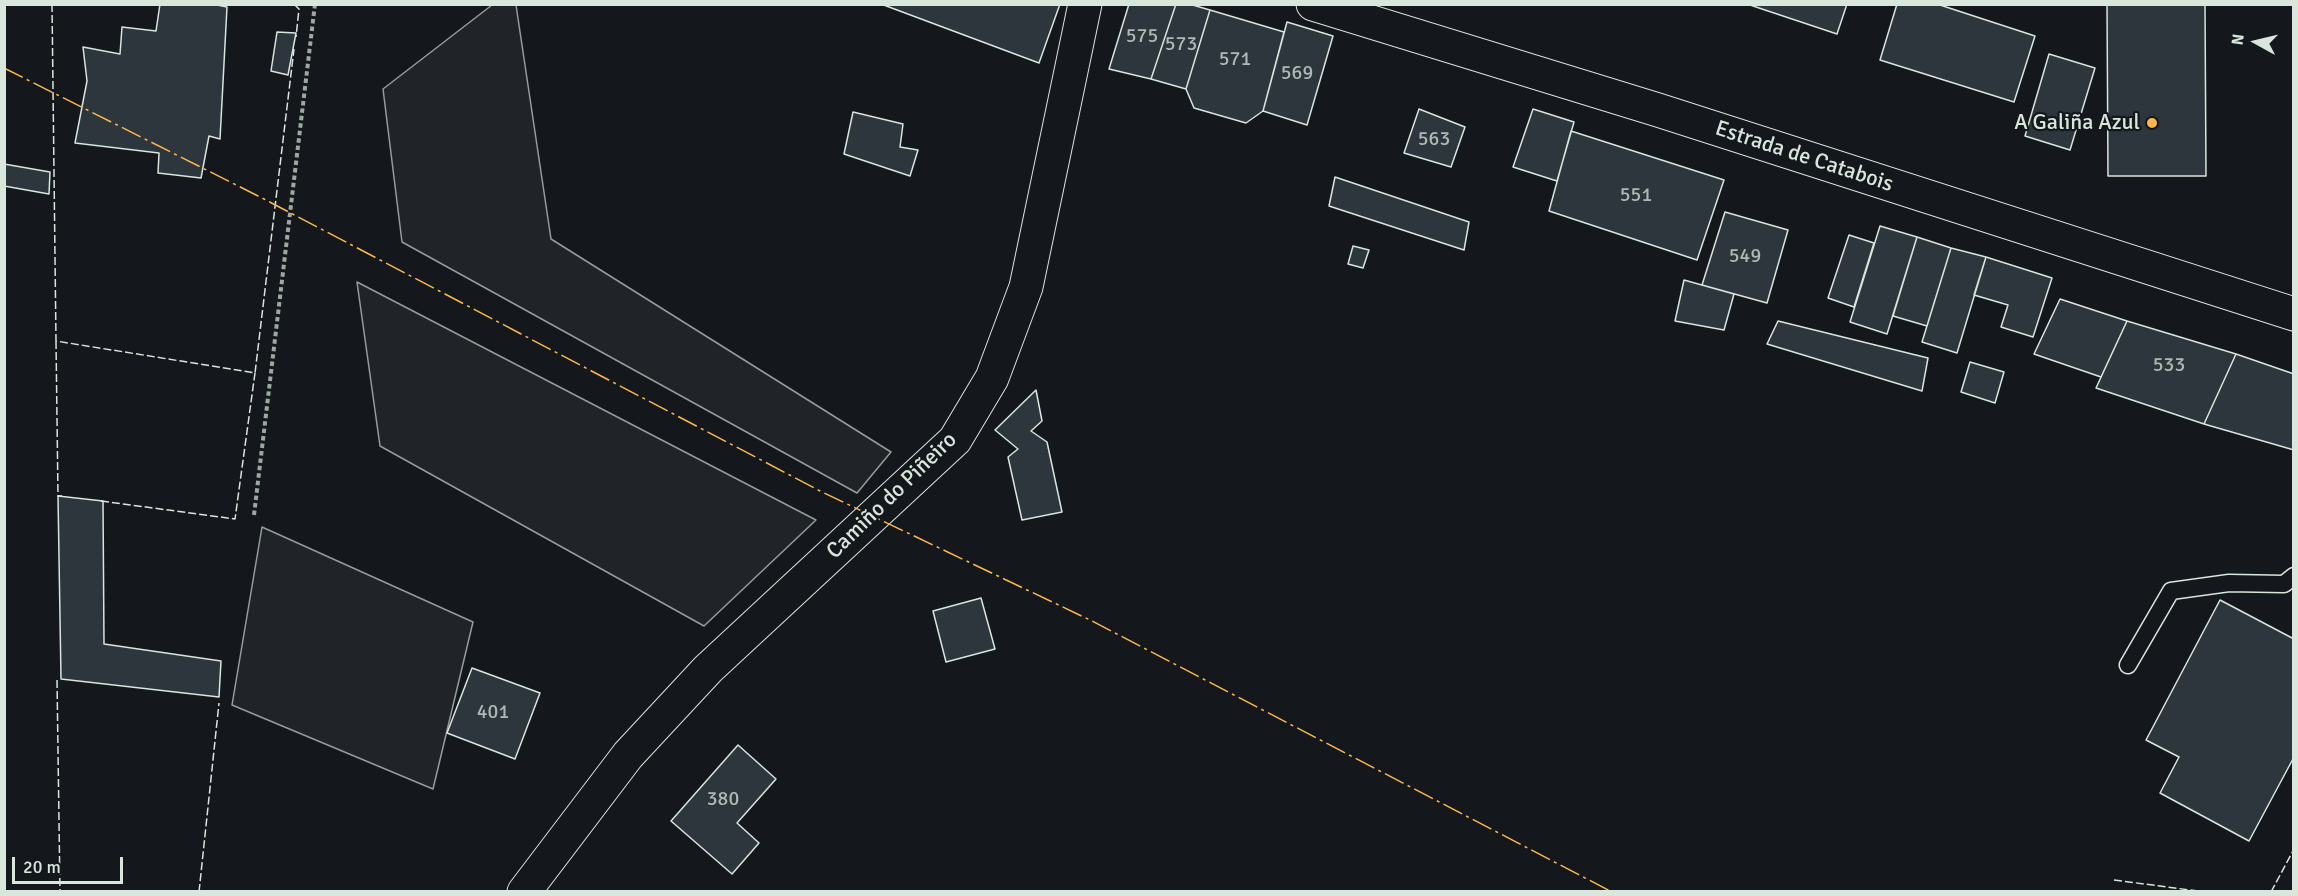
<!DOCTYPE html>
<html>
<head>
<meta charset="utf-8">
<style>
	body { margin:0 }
	#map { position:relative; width:2298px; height:896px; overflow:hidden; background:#14181c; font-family:Signika,sans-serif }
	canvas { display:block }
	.frame { position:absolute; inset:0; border:6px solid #d8e6dc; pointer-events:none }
	.north { position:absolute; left:2226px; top:12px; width:60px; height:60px; -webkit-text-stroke:4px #14181c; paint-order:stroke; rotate:278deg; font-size:16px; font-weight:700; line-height:24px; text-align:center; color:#d8e6dc }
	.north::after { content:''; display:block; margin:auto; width:21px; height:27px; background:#d8e6dc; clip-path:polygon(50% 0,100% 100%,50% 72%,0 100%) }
	.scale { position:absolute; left:12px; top:857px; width:111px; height:27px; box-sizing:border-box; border:3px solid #d8e6dc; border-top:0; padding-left:8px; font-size:18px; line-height:21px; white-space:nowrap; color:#d8e6dc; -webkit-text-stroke:4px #14181c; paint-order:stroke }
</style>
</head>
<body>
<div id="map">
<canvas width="2298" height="896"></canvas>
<div class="frame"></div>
<div class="north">N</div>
<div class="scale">20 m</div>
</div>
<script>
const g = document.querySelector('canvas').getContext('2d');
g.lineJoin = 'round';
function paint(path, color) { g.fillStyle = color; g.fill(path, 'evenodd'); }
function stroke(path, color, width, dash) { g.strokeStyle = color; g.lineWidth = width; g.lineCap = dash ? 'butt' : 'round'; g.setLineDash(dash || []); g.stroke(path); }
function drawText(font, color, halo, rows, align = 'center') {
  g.font = font + ' Signika,sans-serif'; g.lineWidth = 4.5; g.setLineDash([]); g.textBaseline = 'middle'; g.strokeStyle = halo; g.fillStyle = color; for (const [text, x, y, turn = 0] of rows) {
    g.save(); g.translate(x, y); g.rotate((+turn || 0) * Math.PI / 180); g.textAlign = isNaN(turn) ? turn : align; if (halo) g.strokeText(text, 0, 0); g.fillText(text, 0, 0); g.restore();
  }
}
const green = new Path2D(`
	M492 5H516L551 239 891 452 857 493 402 242 383 89Z
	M357 282 816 520 704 626 380 446Z
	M262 527 473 622 433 789 232 705Z`);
paint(green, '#202428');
stroke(green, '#939e99', 1.5);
const building = new Path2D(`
	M160 4H212L227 7 220 139 209 136 201 178 158 173 159 153 75 143 87 81 83 47 120 54 122 27 156 31Z
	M881 4H1060L1039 63Z
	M1129 4H1176L1151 79 1109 69Z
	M1176 4H1189L1210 10 1186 89 1151 79Z
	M1747 4H1847L1837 34Z
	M1897 4H1937L2035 36 2014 102 1880 60Z
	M2107 4H2205L2206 176H2108Z
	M1210 10 1284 32 1263 111 1246 123 1194 108 1186 89Z
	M1287 22 1333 36 1307 125 1263 111Z
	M277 32 296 33 288 75 271 71Z
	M2049 54 2095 68 2070 150 2025 136Z
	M1419 109 1465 127 1451 167 1404 153Z
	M1533 109 1574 122 1557 181 1513 167Z
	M853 112 903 124 900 147 918 150 910 176 844 154Z
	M1571 131 1724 180 1697 260 1549 211Z
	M4 164 50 172 49 194 4 186Z
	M1335 177 1469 222 1464 250 1329 206Z
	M1725 212 1788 230 1767 303 1702 285Z
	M1880 226 1917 237 1887 334 1850 322Z
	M1849 235 1874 243 1854 307 1828 298Z
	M1917 237 1951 248 1927 326 1893 316Z
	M1353 246 1369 250 1363 268 1348 264Z
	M1951 248 1986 257 1957 353 1922 342Z
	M1986 257 2052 278 2033 337 2001 327 2008 305 1974 295Z
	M1684 280 1734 294 1724 330 1675 321Z
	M2060 299 2127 321 2101 377 2034 354Z
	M1778 321 1928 358 1922 391 1767 344Z
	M2127 321 2236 354 2204 424 2096 388Z
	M2236 354 2294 374V450L2204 424Z
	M1970 362 2004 372 1995 403 1961 392Z
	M1036 390 1042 421 1031 431 1047 442 1062 512 1022 520 1008 457 1018 449 995 430Z
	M58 496 103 501 104 644 221 661 219 697 61 679Z
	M981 598 995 649 946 662 933 611Z
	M2220 600 2294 639V757L2249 841 2160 793 2179 757 2146 740Z
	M472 668 540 693 515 759 447 733Z
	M738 745 776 779 737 823 759 843 732 874 671 821Z`);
paint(building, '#2c363c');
stroke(building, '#d8e6dc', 1.5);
const lane = new Path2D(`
	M2128 665 2171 591 2229 583 2284 584 2294 576`);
const street = new Path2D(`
	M524 892 628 755 708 669 955 440 992 378 1026 287 1085 4`);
const secondary = new Path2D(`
	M1313 4 1658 110 2294 314`);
stroke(lane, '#d8e6dc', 19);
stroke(street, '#d8e6dc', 35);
stroke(secondary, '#d8e6dc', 35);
stroke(new Path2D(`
	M254 515 315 4`), '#9da8a2', 4, [4.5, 3]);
stroke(lane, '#14181c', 16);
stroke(street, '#14181c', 33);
stroke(secondary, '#14181c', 33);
stroke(new Path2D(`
	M52 4 56 341 255 373 294 49
	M294 4 299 9 296 37
	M56 341 58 496H62
	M101 501 235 519 255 373
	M57 680 60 892
	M2114 880 2205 892
	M199 892 219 703
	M2271 892 2294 849`), '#d8e6dc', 1.5, [8, 3]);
stroke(new Path2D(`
	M4 68 264 199 822 492 1090 620 1612 892`), '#ffb74d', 1.5, [21, 4.5, 3, 4.5]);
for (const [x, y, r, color] of [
	[2152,123,6,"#ffb74d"]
]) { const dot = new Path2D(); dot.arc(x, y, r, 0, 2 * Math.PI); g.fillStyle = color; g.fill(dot); stroke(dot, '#14181c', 2); }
drawText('20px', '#adbab4', null, [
	["575",1142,37],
	["573",1181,45],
	["571",1235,60],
	["569",1297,74],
	["563",1434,140],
	["551",1636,196],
	["549",1745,257],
	["533",2169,366],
	["401",493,713],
	["380",723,800]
]);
drawText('22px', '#d8e6dc', '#14181c', [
	["A Galiña Azul",2140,123]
], 'right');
drawText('22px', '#d8e6dc', '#14181c', [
	["Estrada de Catabois",1804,157,18],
	["Camiño do Piñeiro",892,496,-44]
]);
</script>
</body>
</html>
